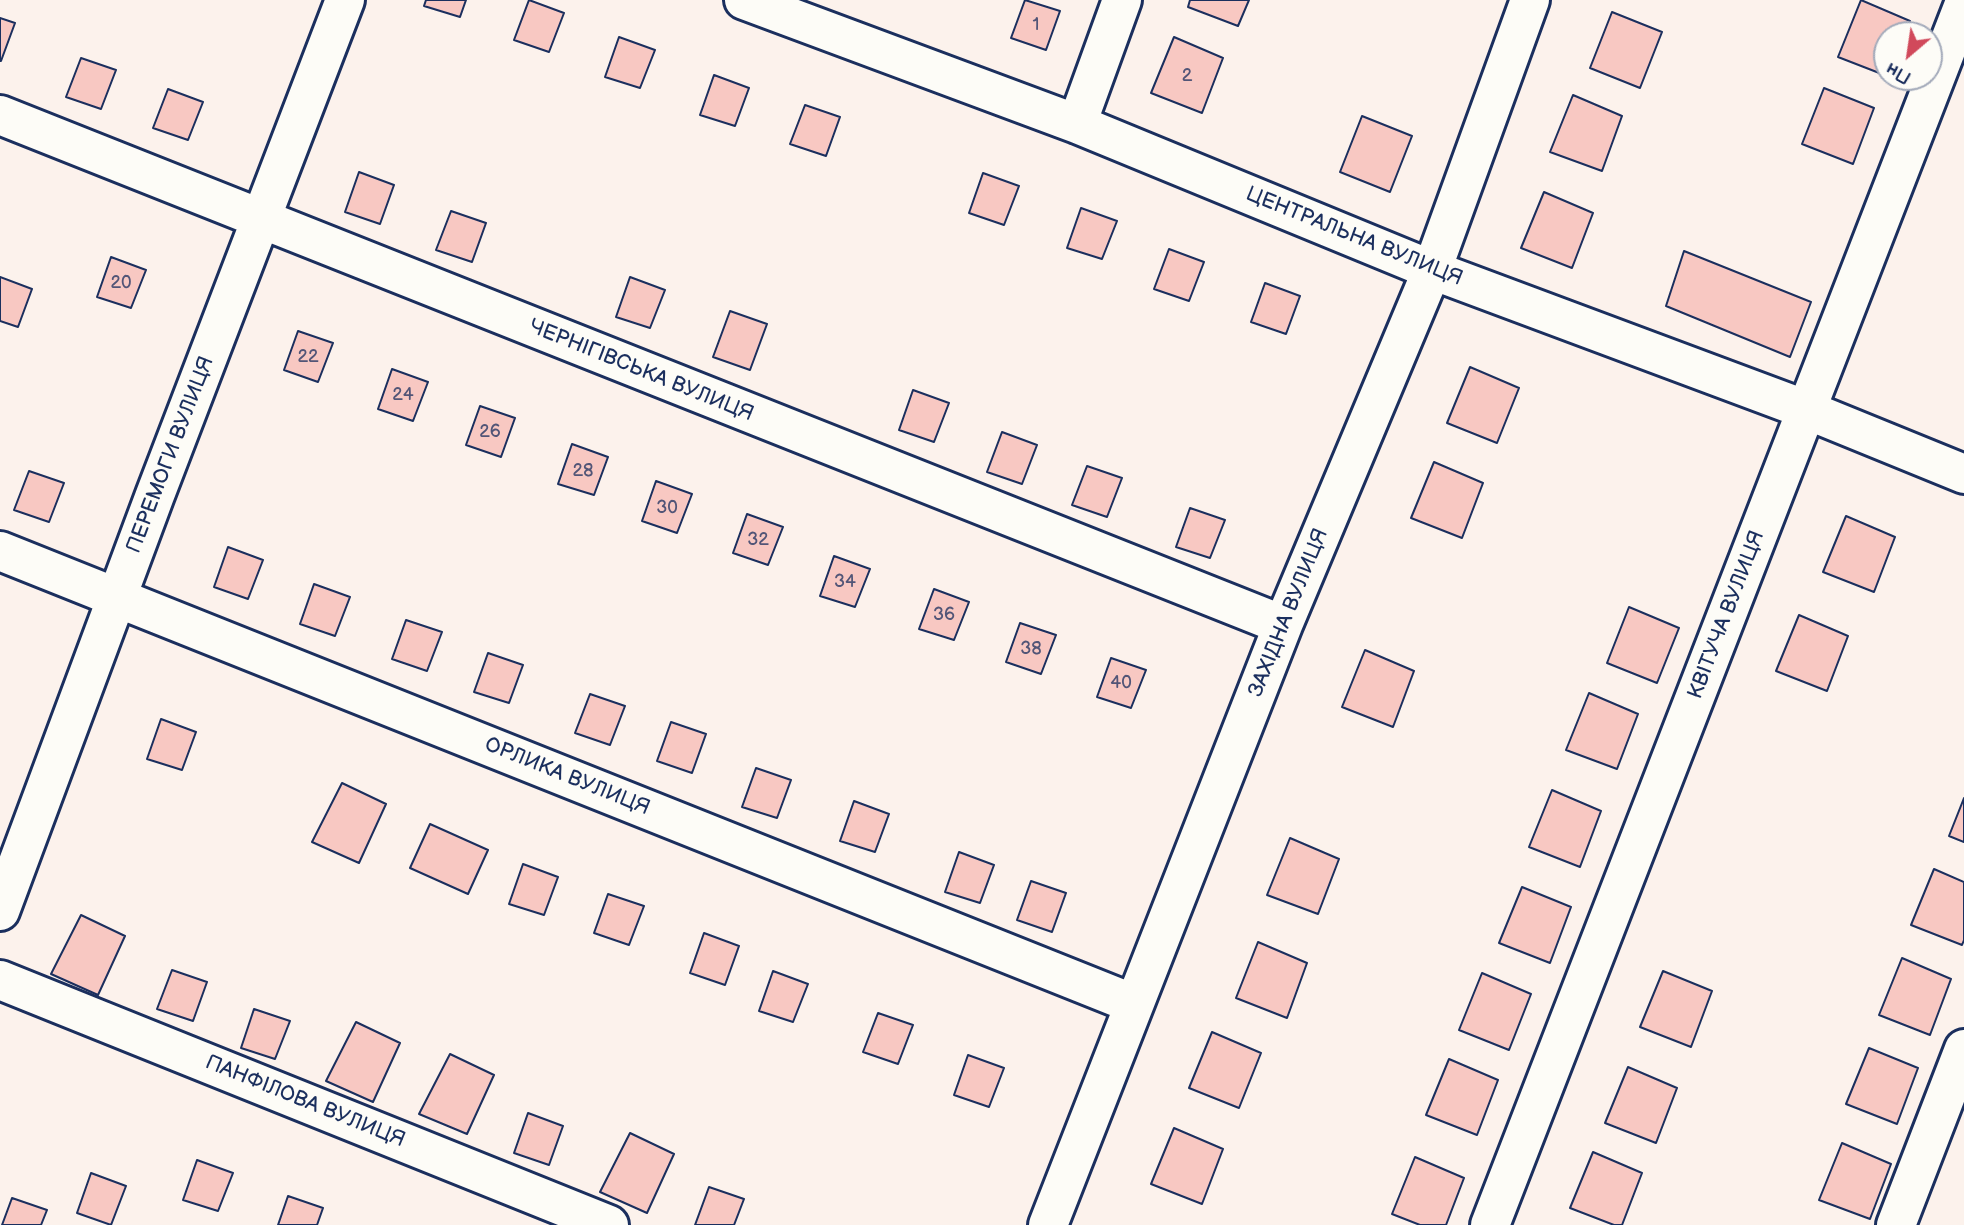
<!DOCTYPE html>
<html>
<head>
<meta charset="utf-8">
<style>
	body { margin:0 }
	#map { position:relative; width:1964px; height:1225px; overflow:hidden; background:#fcf2ec; font-family:"Balsamiq Sans",sans-serif }
	canvas { display:block }
	.north { position:absolute; left:1873px; top:21px; width:70px; height:70px; box-sizing:border-box; background:#fdfcf7; border:2px solid #a3aaba; border-radius:50%; rotate:209deg; font-size:19px; font-weight:700; line-height:28px; text-align:center; color:#1b2f5e }
	.north::after { content:''; display:block; margin:auto; width:24px; height:32px; background:#d1495b; clip-path:polygon(50% 0,100% 100%,50% 72%,0 100%) }
</style>
</head>
<body>
<div id="map">
<canvas width="1964" height="1225"></canvas>
<div class="north">Пн</div>
</div>
<script>
const g = document.querySelector('canvas').getContext('2d');
g.lineJoin = 'round';
function paint(path, color) { g.fillStyle = color; g.fill(path, 'evenodd'); }
function stroke(path, color, width, dash) { g.strokeStyle = color; g.lineWidth = width; g.lineCap = dash ? 'butt' : 'round'; g.setLineDash(dash || []); g.stroke(path); }
function drawText(font, color, halo, rows, align = 'center') {
  g.font = font + ' "Balsamiq Sans",sans-serif'; g.lineWidth = 6; g.setLineDash([]); g.textBaseline = 'middle'; g.strokeStyle = halo; g.fillStyle = color; for (const [text, x, y, turn = 0] of rows) {
    g.save(); g.translate(x, y); g.rotate((+turn || 0) * Math.PI / 180); g.textAlign = isNaN(turn) ? turn : align; if (halo) g.strokeText(text, 0, 0); g.fillText(text, 0, 0); g.restore();
  }
}
const building = new Path2D(`
	M426 0H466L460 17 424 6Z
	M529 0 564 13 549 52 514 40Z
	M1025 0 1060 11 1046 50 1011 38Z
	M1190 0H1249L1238 26 1188 7Z
	M1861 0 1910 21 1905 35H1887V76L1838 57Z
	M1612 12 1662 32 1640 88 1590 68Z
	M0 18 15 23 1 61H0Z
	M619 37 655 50 640 88 605 77Z
	M1174 37 1223 58 1202 113 1151 93Z
	M81 58 116 70 101 109 66 97Z
	M714 75 749 88 735 126 700 115Z
	M1824 88 1874 108 1853 164 1802 144Z
	M168 89 203 102 188 140 153 128Z
	M1573 95 1622 116 1602 171 1550 152Z
	M805 105 840 117 826 156 790 144Z
	M1362 116 1412 136 1390 192 1340 172Z
	M359 172 394 185 380 224 345 212Z
	M983 173 1019 186 1004 225 969 213Z
	M1544 192 1593 213 1572 268 1521 248Z
	M1081 208 1117 221 1102 259 1067 248Z
	M451 211 486 223 472 262 436 250Z
	M1169 249 1204 262 1189 301 1154 289Z
	M1684 251 1811 302 1790 357 1666 306Z
	M111 257 146 270 131 308 97 297Z
	M0 277 32 289 18 327 0 321Z
	M630 277 665 290 650 328 616 317Z
	M1265 283 1300 296 1286 334 1251 322Z
	M730 311 767 324 750 370 713 357Z
	M298 331 333 343 318 382 284 370Z
	M1470 367 1519 388 1497 443 1447 423Z
	M392 369 428 382 413 421 378 409Z
	M913 390 949 403 934 442 899 430Z
	M480 406 515 418 501 457 466 445Z
	M1002 432 1037 445 1022 484 987 472Z
	M572 444 608 457 594 495 558 484Z
	M1434 462 1483 483 1462 538 1411 518Z
	M1087 466 1122 478 1107 517 1072 505Z
	M29 471 64 483 49 522 14 510Z
	M656 481 692 494 677 533 642 521Z
	M1190 508 1225 520 1210 558 1176 547Z
	M747 514 783 527 768 565 733 553Z
	M1846 516 1895 537 1874 592 1823 572Z
	M228 547 263 560 248 599 214 587Z
	M834 556 870 569 855 607 820 596Z
	M314 584 350 597 335 636 300 624Z
	M934 589 969 602 954 640 919 629Z
	M1629 607 1679 628 1657 683 1607 663Z
	M1799 615 1848 636 1827 691 1776 671Z
	M406 620 442 632 427 671 392 659Z
	M1020 623 1056 635 1041 674 1006 662Z
	M1365 650 1414 671 1393 727 1342 707Z
	M488 653 523 665 509 703 474 692Z
	M1111 658 1146 670 1131 708 1097 697Z
	M1589 693 1638 714 1617 769 1566 750Z
	M590 694 625 706 610 745 575 733Z
	M161 719 196 732 182 770 147 759Z
	M671 722 706 734 692 773 657 761Z
	M756 768 791 780 777 818 742 807Z
	M342 783 386 804 359 863 312 842Z
	M1552 790 1601 811 1580 867 1529 847Z
	M1964 798V842L1949 836Z
	M854 801 889 814 875 852 840 841Z
	M430 824 488 850 468 894 410 868Z
	M1290 838 1339 859 1318 914 1267 895Z
	M959 852 994 865 980 903 945 892Z
	M523 864 558 877 544 915 509 904Z
	M1934 869 1964 882V940L1962 945 1911 925Z
	M1031 881 1066 893 1052 932 1017 920Z
	M1522 887 1571 907 1550 963 1499 943Z
	M608 894 644 906 629 945 594 933Z
	M81 915 125 936 98 995 51 974Z
	M704 933 739 946 725 985 690 973Z
	M1258 942 1307 963 1287 1018 1236 998Z
	M1902 958 1951 979 1930 1035 1879 1015Z
	M172 970 207 982 193 1021 157 1009Z
	M773 971 808 984 793 1022 759 1011Z
	M1663 971 1712 991 1691 1047 1640 1027Z
	M1482 973 1531 994 1509 1050 1459 1030Z
	M254 1009 290 1021 275 1059 241 1048Z
	M878 1013 913 1025 898 1064 863 1052Z
	M356 1022 400 1043 373 1102 326 1081Z
	M1212 1032 1261 1053 1239 1108 1189 1088Z
	M1869 1048 1918 1068 1897 1124 1846 1104Z
	M450 1054 494 1075 467 1134 419 1114Z
	M968 1055 1004 1068 989 1107 954 1095Z
	M1449 1059 1498 1080 1477 1135 1426 1115Z
	M1628 1067 1677 1088 1656 1143 1605 1123Z
	M528 1113 563 1126 549 1165 514 1153Z
	M1174 1128 1223 1149 1202 1204 1151 1184Z
	M630 1133 674 1154 647 1213 600 1192Z
	M1842 1143 1891 1164 1870 1219 1819 1200Z
	M1593 1152 1642 1173 1622 1225H1614L1570 1208Z
	M1415 1157 1464 1178 1446 1225H1420L1392 1214Z
	M197 1160 233 1173 218 1211 183 1200Z
	M91 1173 126 1186 111 1225 77 1213Z
	M709 1187 744 1199 734 1225H695Z
	M288 1196 323 1208 317 1225H278Z
	M12 1198 47 1210 41 1225H2Z`);
paint(building, '#f8c8c2');
stroke(building, '#1b2f5e', 2);
const street = new Path2D(`
	M744 0 1077 124 1432 270 1807 410 1964 474
	M0 115 1283 625
	M1077 124 1122 0
	M0 551 1134 1004
	M0 911 155 495 345 0
	M0 980 609 1225
	M1048 1225 1283 625 1432 270 1530 0
	M1490 1225 1964 4
	M1896 1225 1964 1049`);
stroke(street, '#1b2f5e', 44);
stroke(street, '#fdfcf7', 38);
drawText('18px', '#525577', null, [
	["1",1036,25],
	["2",1187,76],
	["20",121,283],
	["22",308,357],
	["24",403,395],
	["26",490,432],
	["28",583,471],
	["30",667,508],
	["32",758,540],
	["34",845,582],
	["36",944,615],
	["38",1031,649],
	["40",1121,683]
]);
drawText('21px', '#1b2f5e', '#fdfcf7', [
	["ЦЕНТРАЛЬНА ВУЛИЦЯ",1354,237,22],
	["ЧЕРНІГІВСЬКА ВУЛИЦЯ",641,371,22],
	["ПЕРЕМОГИ ВУЛИЦЯ",171,455,-69],
	["ЗАХІДНА ВУЛИЦЯ",1289,613,-68],
	["КВІТУЧА ВУЛИЦЯ",1727,615,-69],
	["ОРЛИКА ВУЛИЦЯ",567,777,22],
	["ПАНФІЛОВА ВУЛИЦЯ",305,1102,22]
]);
</script>
</body>
</html>
